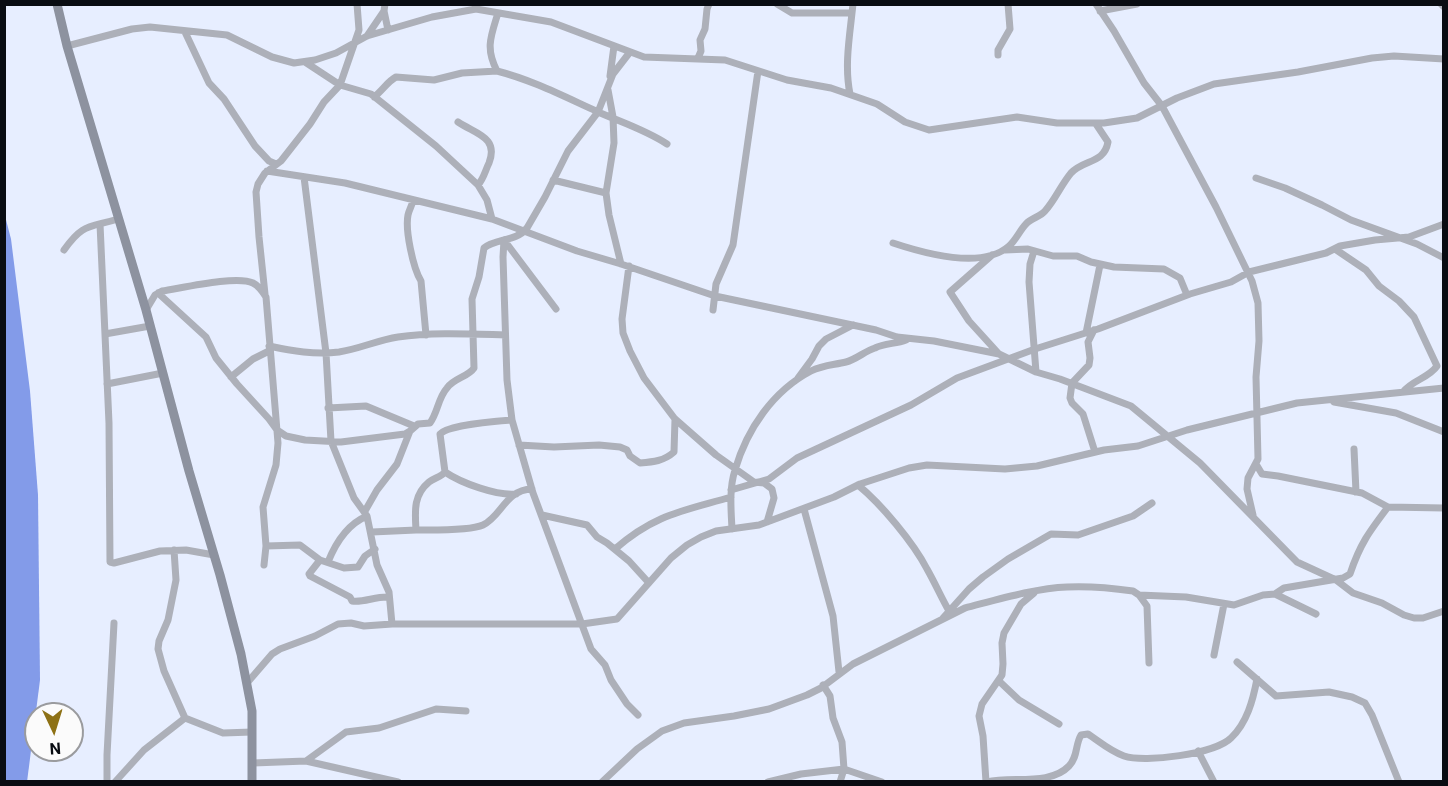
<!DOCTYPE html>
<html>
<head>
<meta charset="utf-8">
<style>
	body { margin:0 }
	#map { position:relative; width:1448px; height:786px; overflow:hidden; background:#e7eeff; font-family:Roboto,sans-serif }
	canvas { display:block }
	.frame { position:absolute; inset:0; border:6px solid #090c12; pointer-events:none }
	.north { position:absolute; left:24px; top:702px; width:60px; height:60px; box-sizing:border-box; background:#fbfbfb; border:2px solid #9a9b9e; border-radius:50%; rotate:176deg; font-size:16px; font-weight:700; line-height:24px; text-align:center; color:#090c12 }
	.north::after { content:''; display:block; margin:auto; width:21px; height:27px; background:#8d7115; clip-path:polygon(50% 0,100% 100%,50% 72%,0 100%) }
</style>
</head>
<body>
<div id="map">
<canvas width="1448" height="786"></canvas>
<div class="frame"></div>
<div class="north">N</div>
</div>
<script>
const g = document.querySelector('canvas').getContext('2d');
g.lineJoin = 'round';
function paint(path, color) { g.fillStyle = color; g.fill(path, 'evenodd'); }
function stroke(path, color, width, dash) { g.strokeStyle = color; g.lineWidth = width; g.lineCap = dash ? 'butt' : 'round'; g.setLineDash(dash || []); g.stroke(path); }
paint(new Path2D(`
	M5 216 11 239 30 391 38 495 40 680 27 782 4 781Z`), '#839be9');
stroke(new Path2D(`
	M385 4 384 11 388 30
	M777 4 792 13H852
	M1096 4 1114 31 1144 83 1162 106 1216 207 1252 281 1258 303 1259 341 1256 377 1258 459 1248 478 1247 489 1253 515
	M1441 4 1444 7
	M1100 11 1137 4
	M498 13C491 36 485 48 497 71 532 80 563 96 596 111 620 122 644 129 667 144
	M185 32 209 83 224 99 255 146 269 161 276 164
	M367 36 384 11
	M67 46 132 29 150 27 227 35 272 57 294 63 315 60 336 53 367 36 432 17 476 9 551 22 644 57 725 60 787 80 831 88 877 104 905 122 929 130 1017 117 1057 123H1104L1137 118 1177 98 1214 84 1298 72 1372 58 1394 56 1444 59
	M998 55V50L1010 29 1008 4
	M698 58 701 51 700 40 705 29 707 9 709 4
	M305 62 340 85 371 94 436 146 478 185 487 200 492 219
	M610 76 614 46
	M608 90 613 117 614 143 606 193 609 215 621 264
	M850 94C844 65 850 34 853 4
	M374 97C382 91 388 81 396 77L434 80 462 73 497 71
	M458 122C476 134 499 137 489 163 485 171 484 178 478 185
	M267 171 345 183 492 219 577 251 621 264 715 296 876 330 897 337 934 341 999 354 1036 372 1060 379 1131 406 1200 463 1297 562 1336 580 1353 593 1382 603 1404 615 1414 618H1423L1444 611
	M304 177 326 353 331 441 354 498 367 516 377 565 389 592 392 624
	M1256 178 1285 188 1322 205 1351 220 1417 244 1444 258
	M553 180 606 193
	M413 201C412 205 409 210 408 215 405 230 413 268 421 281L426 335
	M100 224 109 423 110 562 114 563 160 551 186 550 214 555
	M504 240 503 257 507 380 512 420 533 493 591 649 605 665 611 680 627 704 638 715
	M504 240 556 309
	M893 243C923 253 982 270 1009 246 1016 240 1020 230 1026 224 1031 218 1040 217 1045 211 1055 200 1061 185 1071 173 1084 159 1104 164 1108 142L1096 124
	M1335 249 1366 270 1379 286 1399 301 1414 317 1437 366C1429 378 1412 380 1403 392
	M64 250C83 223 89 228 118 219
	M1005 250 1028 249 1053 256H1077L1091 262 1114 267 1164 269 1180 278 1187 295
	M1034 251 1030 264 1029 282 1036 372
	M992 255 950 292 969 321 999 354
	M629 266 622 319 623 333 630 351 644 378 675 419 716 455 754 482 764 483 772 489 774 498 767 522
	M158 293 206 337 216 358 237 384 269 419 277 430 286 436 305 440 341 442 405 434 410 431 418 424 430 423C438 412 438 398 447 388 454 378 468 377 474 368L472 299 479 277 484 248C496 238 516 242 527 228L545 197 568 151 598 112 613 74 630 52
	M265 294 259 237 256 192 258 184 265 173 281 161 310 124 324 102 340 85 359 30 357 4
	M146 310 155 295 162 291C182 288 237 275 253 283 259 286 263 292 266 297L278 443 276 465 263 507 266 546 264 565
	M713 310 716 284 733 245 758 71
	M1094 330 1088 342 1090 358 1089 365 1072 383 1070 398 1072 403 1083 414 1095 452
	M1086 333 1100 265
	M105 334 150 326
	M269 346C292 351 315 355 339 352 359 349 378 340 398 337 432 332 470 334 505 335
	M231 377 253 359 269 351
	M798 378 812 359 819 346 826 339 853 325
	M107 384 163 373
	M1334 402 1396 413 1444 432
	M328 408 366 406 414 426
	M512 420C498 421 448 425 440 434L445 472C461 483 497 496 516 494
	M519 445 554 447 599 445 620 447 627 450 630 456 640 463C653 462 664 461 674 452L675 419
	M1354 449 1356 492
	M1256 464 1262 474 1278 476 1362 493 1388 507 1444 508
	M858 485C881 504 913 542 927 569 935 583 941 597 949 611
	M731 490 769 479 797 458 911 405 957 378 1035 349 1098 329 1190 294 1231 282 1249 272 1326 253 1340 246 1375 240 1409 237 1444 224
	M804 509 833 616 839 672
	M365 511 377 490 397 464 410 431
	M542 515 587 525 597 537 607 543 629 561 649 583
	M732 529C731 509 729 489 735 470 747 429 773 391 811 371 823 365 834 365 846 362 857 359 865 351 875 348 885 343 896 344 906 340
	M416 530C432 530 470 531 483 525 502 516 505 490 532 489
	M372 532 416 530C415 512 413 495 429 482 434 478 441 477 445 472
	M266 546 300 545 320 560 344 568 358 567 365 556 375 549
	M615 549C655 514 683 511 731 497
	M174 550 176 580 168 620 159 641 158 649 164 671 185 718 223 733 252 732
	M320 560 309 574 310 576 350 597 352 601C363 603 376 596 389 597
	M328 562C336 542 348 524 367 516
	M1275 594 1284 588 1343 578 1350 574C1360 544 1369 532 1388 507
	M1139 595 1147 606 1149 663
	M943 618 969 589 983 577 1008 559 1051 534 1078 535 1133 516 1152 503
	M1214 655 1224 604
	M1237 662 1276 696 1329 692 1352 697 1365 703 1372 715 1399 782
	M999 681 1019 700 1059 724
	M247 683 272 654 280 649 315 636 338 624 351 623 364 626 392 624H582L617 619 671 558 687 545 701 537 716 531 759 525 834 497 860 484 909 468 927 465 1005 469 1037 466 1104 450 1138 446 1187 430 1297 403 1444 388
	M823 685 830 696 833 718 842 742 844 769 840 782
	M1198 751 1214 782
	M306 761 346 732 379 728 436 709 466 711
	M253 763 306 761 398 782
	M107 782V755L114 623
	M115 782 144 750 185 718
	M602 782 637 749 662 731 684 723 734 716 769 709 807 695 821 688 853 664 965 608C996 600 1036 588 1067 587 1089 586 1112 588 1133 591L1139 595 1186 597 1234 605 1263 595 1275 594 1316 614
	M768 782 801 774 844 769 882 782
	M986 782 983 736 979 716 982 704 1002 675 1003 664 1002 643 1004 633 1021 604 1034 593
	M987 782C1012 776 1050 786 1069 766 1078 757 1075 745 1081 735L1088 734C1100 742 1110 751 1124 756 1145 763 1215 754 1231 738 1247 723 1253 700 1257 679`), '#adb0b9', 7);
stroke(new Path2D(`
	M57 4 67 46 146 310 189 471 220 575 241 654 252 711V782`), '#8d929f', 9);
</script>
</body>
</html>
